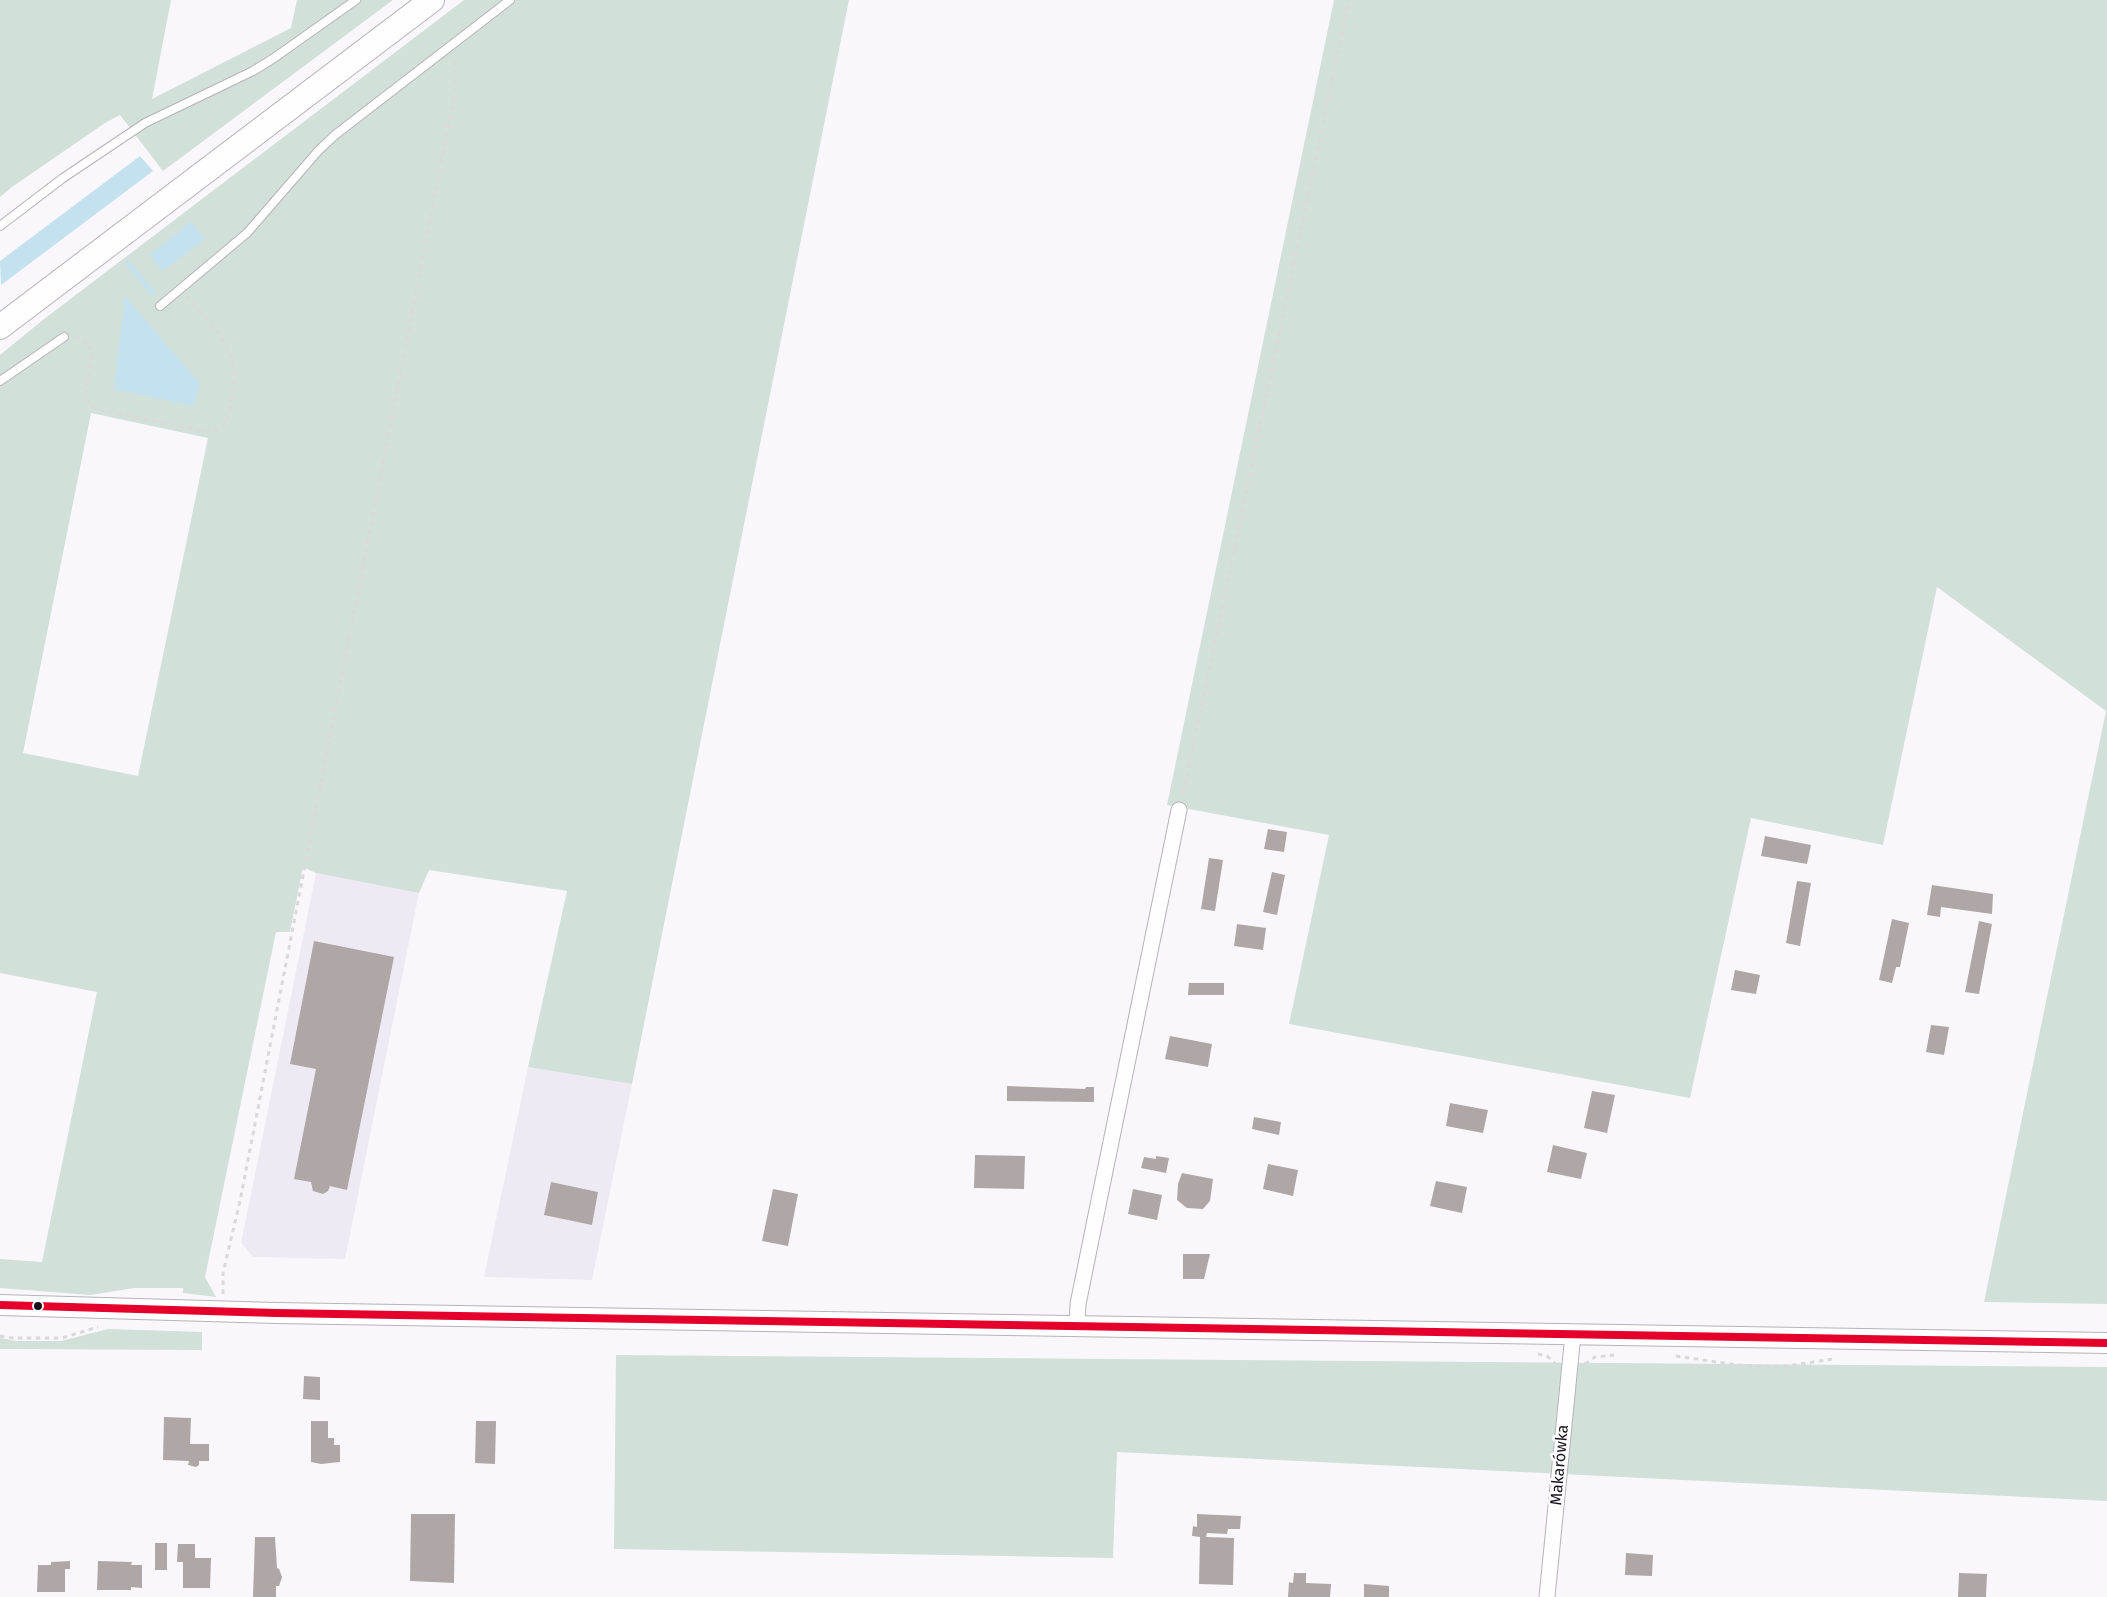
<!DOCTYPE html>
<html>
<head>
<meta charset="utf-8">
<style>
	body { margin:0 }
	canvas { display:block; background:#faf7fc }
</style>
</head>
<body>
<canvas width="2107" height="1597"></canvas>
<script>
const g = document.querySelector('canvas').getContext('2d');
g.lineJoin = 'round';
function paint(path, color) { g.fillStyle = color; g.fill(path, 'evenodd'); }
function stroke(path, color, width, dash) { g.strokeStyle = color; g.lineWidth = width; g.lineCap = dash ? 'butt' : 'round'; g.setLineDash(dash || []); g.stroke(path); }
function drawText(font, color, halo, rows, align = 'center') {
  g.font = font + ' "Fira Sans",sans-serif'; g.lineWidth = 5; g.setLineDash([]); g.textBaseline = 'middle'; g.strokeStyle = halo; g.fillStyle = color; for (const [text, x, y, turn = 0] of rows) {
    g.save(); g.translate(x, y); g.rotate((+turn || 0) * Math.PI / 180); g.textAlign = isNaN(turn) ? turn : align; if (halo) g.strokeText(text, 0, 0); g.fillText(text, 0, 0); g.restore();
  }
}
paint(new Path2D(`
	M316 873 419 893 345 1259 253 1257 241 1243Z
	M528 1067 632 1084 592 1280 484 1277Z`), '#efe9f3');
paint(new Path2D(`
	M0 0H171L152 99 291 28 297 0H393L163 171 120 115 105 123 12 187 0 197Z
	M464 0H849L632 1084 528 1067 567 891 429 870 419 893 316 873 303 867 290 932H276L205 1277 216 1297 183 1293V1288H134L90 1295 0 1288V1259L42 1262 97 992 0 973V355L44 319ZM91 413 208 438 138 776 23 753Z
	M1334 0H2107V1304L1984 1302 2106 711 1937 587 1883 845 1751 818 1690 1098 1289 1024 1329 835 1167 805Z
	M108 1329 202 1332V1350L0 1349V1338L17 1341H61Z
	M616 1355 2107 1367V1501L1117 1452 1113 1558 614 1549Z`), '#d1e0d9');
paint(new Path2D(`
	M140 156 153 171 1 285 0 261Z
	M191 222 205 239 162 271 150 255Z
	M125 296 200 384 193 406 114 389Z`), '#c3e1ee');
stroke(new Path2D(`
	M128 263 153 293`), '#c3e1ee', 5);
paint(new Path2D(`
	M1268 829 1287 832 1284 852 1264 849Z
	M1765 836 1811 845 1807 864 1761 856Z
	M1209 858 1223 860 1215 911 1201 909Z
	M1272 872 1285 875 1277 915 1263 912Z
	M1797 881 1811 883 1800 946 1786 943Z
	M1932 885 1993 894 1992 914 1941 907 1940 917 1927 915Z
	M1892 919 1909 923 1900 967H1896L1892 983 1879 980Z
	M1979 921 1992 924 1979 994 1965 992Z
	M1237 924 1266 928 1263 950 1234 946Z
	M314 941 394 957 347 1190 330 1186 328 1191 323 1194 313 1191 311 1182 294 1179 316 1069 290 1064Z
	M1735 970 1760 975 1756 994 1731 990Z
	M1189 983H1224V995H1188Z
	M1931 1025 1949 1027 1944 1055 1926 1052Z
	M1170 1036 1212 1044 1208 1067 1165 1059Z
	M1007 1086 1085 1089 1086 1087H1094V1102L1007 1101Z
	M1592 1091 1615 1095 1607 1133 1584 1128Z
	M1450 1103 1488 1110 1483 1133 1446 1126Z
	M1254 1117 1281 1122 1279 1135 1252 1129Z
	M1553 1145 1587 1153 1581 1179 1547 1172Z
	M975 1155 1025 1156 1024 1189 974 1188Z
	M1156 1156 1169 1158 1166 1173 1141 1168 1144 1157 1156 1159Z
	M1268 1164 1298 1170 1293 1196 1263 1189Z
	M1182 1173 1213 1179 1210 1201 1203 1209 1187 1208 1177 1200 1178 1184Z
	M1436 1181 1467 1187 1462 1213 1430 1206Z
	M551 1182 598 1192 592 1225 544 1215Z
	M773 1189 798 1194 788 1246 762 1241Z
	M1133 1189 1162 1195 1157 1220 1128 1214Z
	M1183 1254H1210L1204 1279H1183Z
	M304 1376 320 1377V1400L303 1399Z
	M164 1417 191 1418 190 1444H209V1461H199V1465L196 1467 188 1465 189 1461 163 1460Z
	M311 1421H328V1438H334V1445H340V1462L321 1464 311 1462Z
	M476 1421H496L495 1464 475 1463Z
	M411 1514H455L454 1583 410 1581Z
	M1197 1514 1241 1516 1240 1529H1228L1227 1534 1207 1533 1206 1537 1234 1538 1233 1585 1199 1584 1200 1537 1192 1536 1193 1526 1197 1527Z
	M255 1537H275L277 1568 279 1569 282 1577 279 1586H276V1597H253Z
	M155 1543H167V1570H155Z
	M178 1544H195V1558H211L210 1588H183V1562H177Z
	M1626 1553 1653 1555 1652 1576 1625 1575Z
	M70 1561V1569H65V1592H37L38 1565H51V1562Z
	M98 1561 132 1562 131 1565H142V1588L131 1587V1590H97Z
	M1294 1573H1306V1583L1331 1584 1330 1597H1288L1289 1582 1293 1583Z
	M1959 1573 1987 1574 1986 1597H1958Z
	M1364 1584 1389 1586V1597H1364Z`), '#aea7a6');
const service = new Path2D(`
	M0 226 63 178 145 123 253 71 274 58 356 0
	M160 306 247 233 319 150 335 135 510 0
	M0 381 64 337`);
const minor = new Path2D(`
	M1077 1325 1078 1304 1094 1225 1179 810
	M1547 1597 1573 1334`);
const tertiary = new Path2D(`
	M0 1305 276 1313 2107 1343`);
const primary = new Path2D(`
	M0 327 432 0`);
stroke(service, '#b7b2ba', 10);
stroke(minor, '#b7b2ba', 17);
stroke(tertiary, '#b7b2ba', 22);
stroke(primary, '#b7b2ba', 26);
stroke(new Path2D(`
	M75 336 88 343 92 355 85 397 95 409 208 432 224 426C247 362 230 344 187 297
	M1183 794 1349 0
	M223 1294V1273L240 1201 455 91V57
	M0 1336 13 1338H62L98 1327
	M1538 1354 1547 1356 1555 1363
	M1676 1356 1737 1365 1780 1367 1833 1359
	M1585 1364 1595 1357 1615 1355`), '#dad8db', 3, [4.5, 4.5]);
stroke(service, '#fefeff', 8);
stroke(minor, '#fefeff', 15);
stroke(tertiary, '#fefeff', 20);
stroke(primary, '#fefeff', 24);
stroke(new Path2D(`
	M0 1305 276 1313 2107 1343`), '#e4002b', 8);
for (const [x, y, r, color] of [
	[38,1306,5,"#170f1a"]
]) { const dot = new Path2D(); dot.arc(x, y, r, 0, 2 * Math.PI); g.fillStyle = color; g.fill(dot); stroke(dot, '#fff', 2); }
drawText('16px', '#170f1a', '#fff', [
	["Makarówka",1560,1465,-85]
]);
</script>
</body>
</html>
